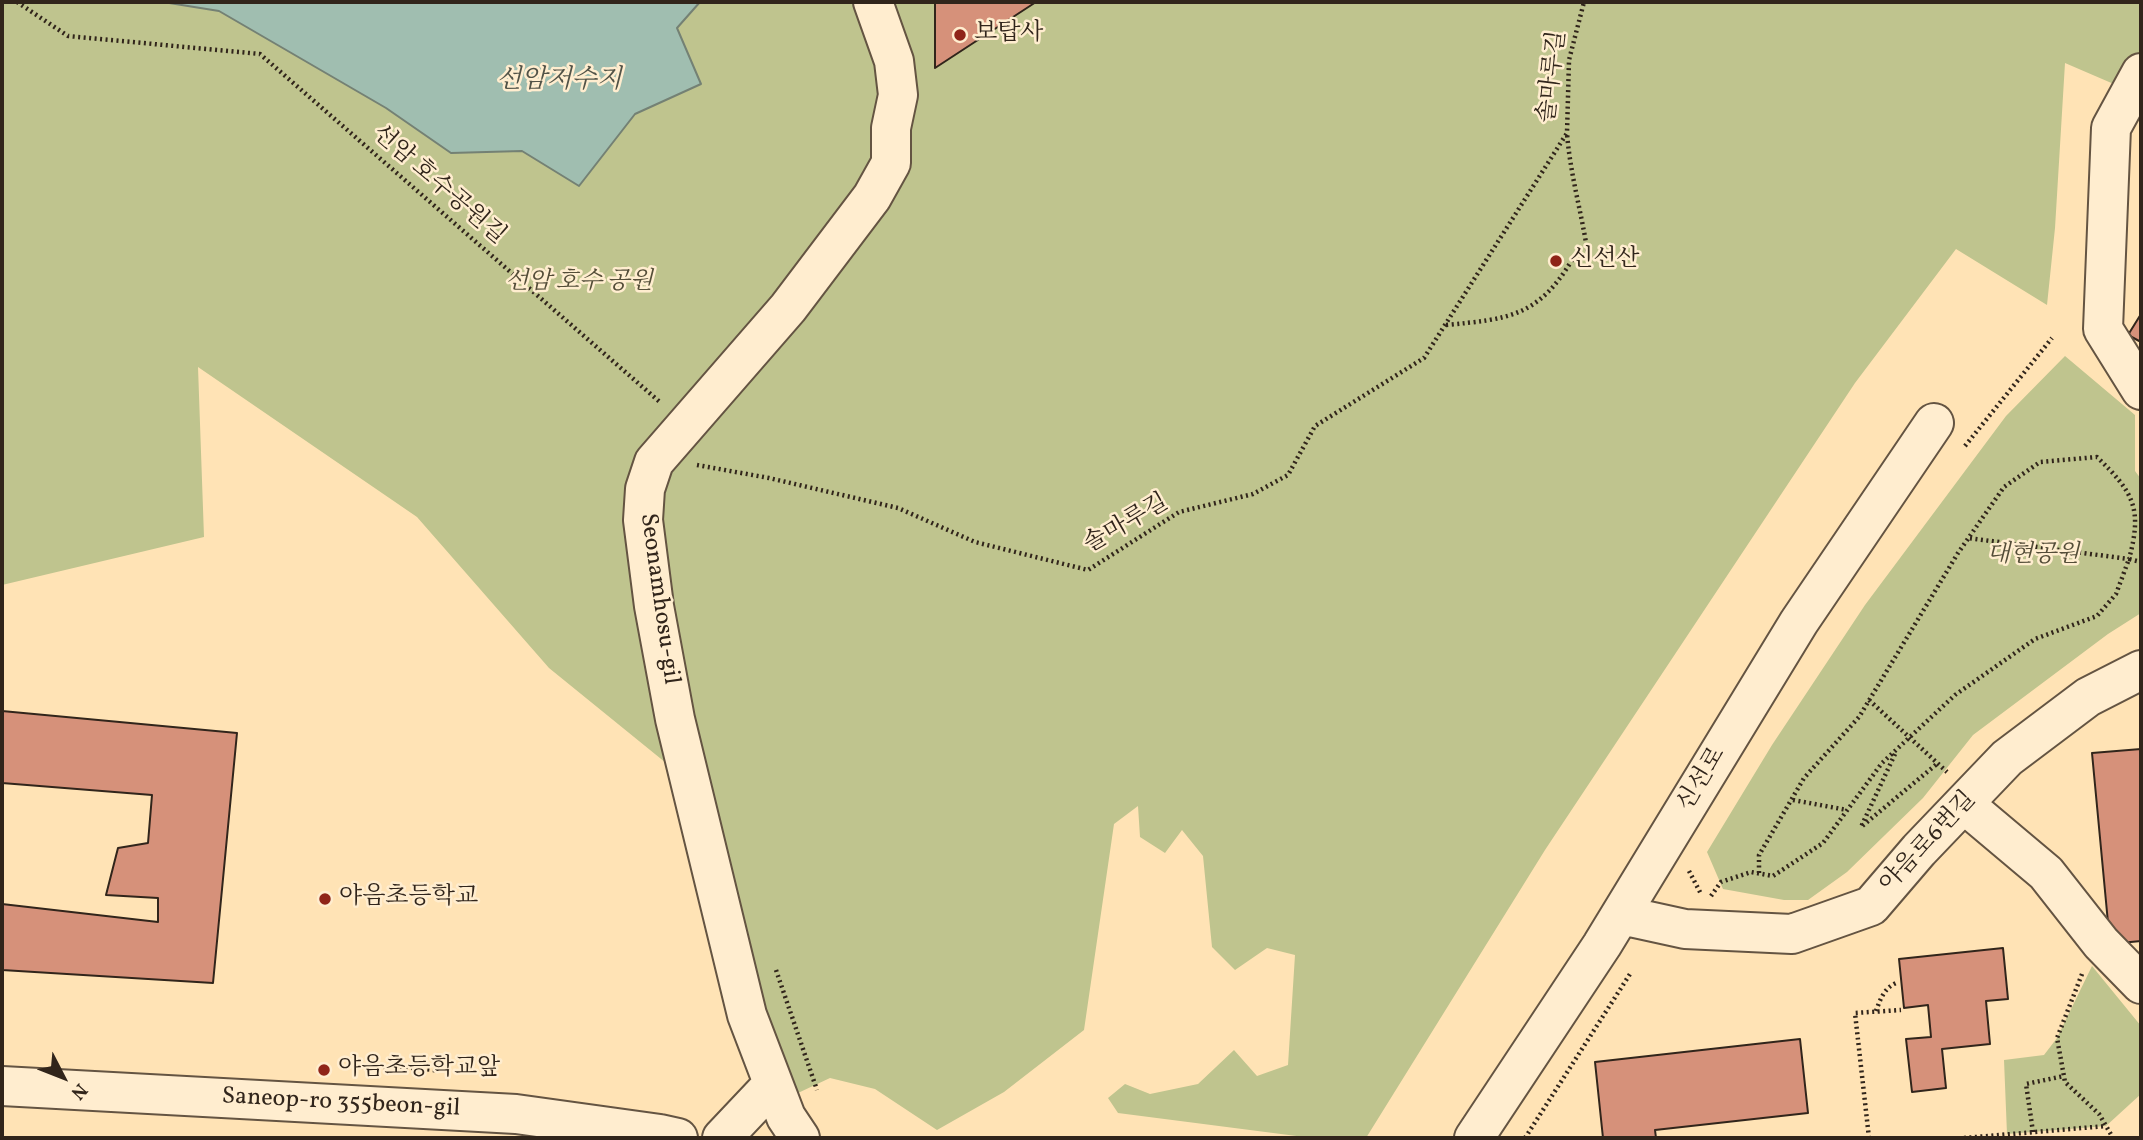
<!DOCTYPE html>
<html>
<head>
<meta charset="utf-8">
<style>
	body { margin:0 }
	#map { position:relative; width:2143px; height:1140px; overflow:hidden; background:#ffe3b5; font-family:Vollkorn,serif }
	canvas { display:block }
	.frame { position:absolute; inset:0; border:4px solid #31251b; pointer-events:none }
	.north { position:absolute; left:28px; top:1042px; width:70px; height:70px; -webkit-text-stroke:5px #ffedcf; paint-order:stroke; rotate:132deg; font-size:19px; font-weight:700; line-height:28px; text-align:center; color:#31251b }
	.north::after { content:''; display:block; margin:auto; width:24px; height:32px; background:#31251b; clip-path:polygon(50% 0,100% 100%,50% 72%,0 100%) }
</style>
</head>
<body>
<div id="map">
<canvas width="2143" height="1140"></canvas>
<div class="frame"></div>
<div class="north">N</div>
</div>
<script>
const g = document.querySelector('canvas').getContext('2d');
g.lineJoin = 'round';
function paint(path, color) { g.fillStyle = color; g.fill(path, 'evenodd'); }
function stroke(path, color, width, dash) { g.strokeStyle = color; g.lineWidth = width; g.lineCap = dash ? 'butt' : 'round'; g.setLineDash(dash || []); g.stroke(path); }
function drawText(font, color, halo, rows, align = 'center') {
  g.font = font + ' Vollkorn,"Noto Serif KR",serif'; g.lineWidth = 5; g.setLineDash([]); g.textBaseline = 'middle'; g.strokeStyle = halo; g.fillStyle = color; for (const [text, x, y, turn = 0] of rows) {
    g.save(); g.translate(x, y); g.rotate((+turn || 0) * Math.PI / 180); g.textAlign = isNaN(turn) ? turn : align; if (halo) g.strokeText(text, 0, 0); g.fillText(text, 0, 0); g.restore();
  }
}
paint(new Path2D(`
	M2 2H2141V60L2123 88 2065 63 2055 228 2047 305 1956 249 1855 383 1545 850 1366 1138H1312L1118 1113 1108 1098 1125 1084 1150 1094 1198 1084 1234 1050 1257 1076 1288 1065 1295 955 1267 948 1235 970 1212 947 1203 856 1182 830 1165 853 1140 837 1138 806 1114 824 1084 1030 1004 1092 937 1130 875 1089 830 1078 783 1100 703 793 549 668 417 517 198 367 204 537 2 585Z
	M2065 356 2135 415V471L2141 479V613L2108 634 1973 735 1923 798 1847 872 1808 900H1784L1723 889 1707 852 1772 745 1865 605 2006 416Z
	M2092 966 2141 1026V1094L2106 1126 2007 1134 2004 1060 2044 1055 2057 1038Z`), '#bfc48e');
const water = new Path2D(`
	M163 2H700L677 28 701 84 635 114 579 186 522 151 451 153 386 108 219 11Z`);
paint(water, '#a0beb0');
stroke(water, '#748174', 2);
const building = new Path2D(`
	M935 2H1036L935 68Z
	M2141 314V342L2128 335Z
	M2 711 237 733 213 983 2 970V904L158 922V898L106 895 118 848 148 843 152 795 2 783Z
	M2141 749V941L2110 944 2092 753Z
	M2003 948 2008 999 1986 1001 1990 1044 1942 1049 1946 1088 1912 1092 1906 1039 1931 1037 1928 1005 1904 1008 1899 959Z
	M1800 1039 1808 1113 1655 1130 1656 1138H1603L1595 1062Z`);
paint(building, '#d6917a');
stroke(building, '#31251b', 2);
const minor = new Path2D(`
	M2141 73 2111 128 2103 329 2141 390
	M1964 804 2046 873 2101 943 2141 984
	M1621 915 1685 929 1792 934 1871 906 1919 850 2007 758 2088 697 2141 670
	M2 1086 516 1114 660 1134 678 1138
	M722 1138 773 1084
	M800 1138 786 1117 747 1015 675 719 654 606 643 520 645 489 654 462 788 308 872 197 891 163V128L898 95 894 61 873 2
	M1474 1138 1602 945 1799 622 1934 423`);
stroke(minor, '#645442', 42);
stroke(new Path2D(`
	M17 2 68 36 260 54 661 403
	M1446 325C1508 319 1538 317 1572 260L1588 255C1582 214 1570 174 1567 133
	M1965 446 2052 338
	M697 465 769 478 898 508 975 542 1088 570 1179 512 1253 494 1288 475 1315 426 1424 358 1567 133 1569 60 1584 2
	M1869 700 1947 772
	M1895 754 1861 827 1938 763
	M1793 800 1847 810
	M1689 871 1701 894
	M1759 873V855L1804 778 1859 717 1958 553 2004 487 2040 462 2097 457C2133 492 2143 508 2129 559L1968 538
	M1711 896 1721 882 1751 872 1773 876 1823 843 1882 763 1955 695 2035 639 2097 616 2116 594 2129 559 2141 562
	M776 970 817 1090
	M2082 974 2057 1038 2065 1082 2099 1114 2113 1138
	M1876 1011C1880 1000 1884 988 1896 983
	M367 1067 417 1068 442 1071
	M2033 1132 2026 1084 2064 1076
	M1525 1138 1630 974
	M1869 1138 1855 1013 1901 1010
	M1964 1138 2106 1126`), '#31251b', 4.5, [2, 3.5]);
stroke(minor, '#ffedcf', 38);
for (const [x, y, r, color] of [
	[960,35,7,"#8f2418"],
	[1556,261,7,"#8f2418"],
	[325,899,7,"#8f2418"],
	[324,1070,7,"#8f2418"]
]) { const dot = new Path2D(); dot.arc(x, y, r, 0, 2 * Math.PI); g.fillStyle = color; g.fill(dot); stroke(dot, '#ffedcf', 2.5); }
drawText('24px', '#31251b', '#ffedcf', [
	["보탑사",974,35],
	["신선산",1570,261],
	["야음초등학교",339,899],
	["야음초등학교앞",338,1070]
], 'left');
drawText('24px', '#31251b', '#ffedcf', [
	["솔마루길",1554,77,-83],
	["선암 호수공원길",438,186,41],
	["솔마루길",1127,525,-30],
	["Seonamhosu-gil",658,599,82],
	["신선로",1703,780,-59],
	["야음로6번길",1929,843,-47],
	["Saneop-ro 355beon-gil",341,1104,3]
]);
drawText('italic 24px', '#544d38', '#ffedcf', [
	["선암 호수 공원",579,284],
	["대현공원",2033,557]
]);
drawText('italic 26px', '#525348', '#ffedcf', [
	["선암저수지",559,82]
]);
</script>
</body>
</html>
